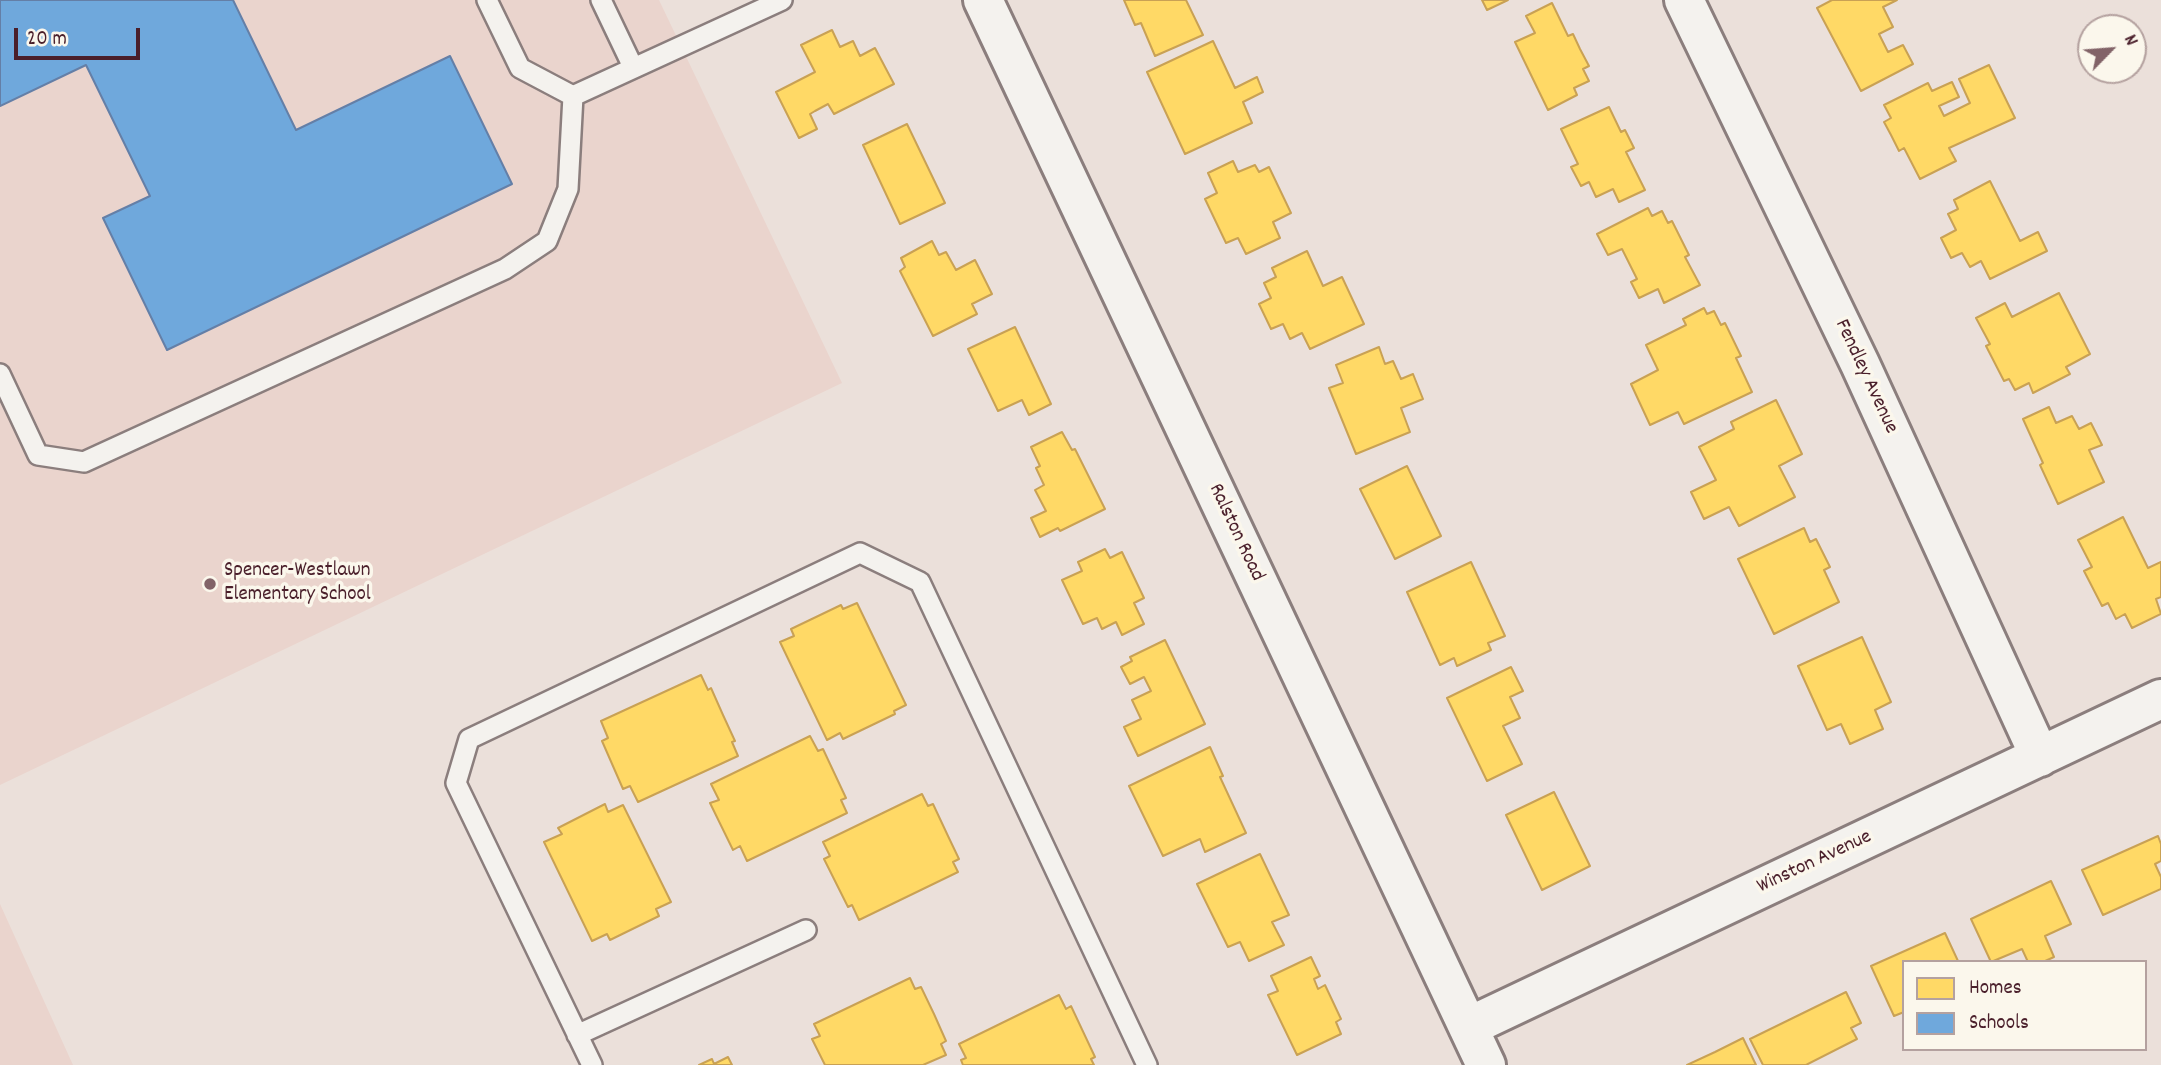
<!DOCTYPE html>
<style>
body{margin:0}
#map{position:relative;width:2161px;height:1065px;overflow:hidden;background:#ebe0da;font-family:Dekko,sans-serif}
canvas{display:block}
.legend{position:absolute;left:1902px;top:960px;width:245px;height:91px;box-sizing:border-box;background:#fbf7ec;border:2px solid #b4a19f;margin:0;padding:9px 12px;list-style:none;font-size:21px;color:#4a1f2b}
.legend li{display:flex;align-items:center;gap:14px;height:35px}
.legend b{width:35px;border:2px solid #b4a19f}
.north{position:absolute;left:2077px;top:14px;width:70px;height:70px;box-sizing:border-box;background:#fbf7ec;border:2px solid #b4a19f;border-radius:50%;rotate:65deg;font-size:19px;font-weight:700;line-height:28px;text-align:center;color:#4a1f2b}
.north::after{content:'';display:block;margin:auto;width:24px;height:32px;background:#826368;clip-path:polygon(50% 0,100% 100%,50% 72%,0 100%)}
.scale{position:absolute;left:14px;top:28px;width:126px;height:32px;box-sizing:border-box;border:4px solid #4a1f2b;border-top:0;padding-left:9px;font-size:21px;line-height:24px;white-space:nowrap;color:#4a1f2b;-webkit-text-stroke:5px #fbf7ec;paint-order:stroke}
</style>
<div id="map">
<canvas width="2161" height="1065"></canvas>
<ul class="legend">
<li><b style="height:19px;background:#ffd966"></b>Homes</li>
<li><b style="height:19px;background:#6fa8dc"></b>Schools</li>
</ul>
<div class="north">N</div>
<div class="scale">20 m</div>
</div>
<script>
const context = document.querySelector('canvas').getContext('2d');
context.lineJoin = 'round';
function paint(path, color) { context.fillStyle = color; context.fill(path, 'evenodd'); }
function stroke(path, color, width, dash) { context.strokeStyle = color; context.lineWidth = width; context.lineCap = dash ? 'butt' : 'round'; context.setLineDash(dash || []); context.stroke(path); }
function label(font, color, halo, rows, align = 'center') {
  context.font = font + ' Dekko,sans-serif'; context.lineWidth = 7; context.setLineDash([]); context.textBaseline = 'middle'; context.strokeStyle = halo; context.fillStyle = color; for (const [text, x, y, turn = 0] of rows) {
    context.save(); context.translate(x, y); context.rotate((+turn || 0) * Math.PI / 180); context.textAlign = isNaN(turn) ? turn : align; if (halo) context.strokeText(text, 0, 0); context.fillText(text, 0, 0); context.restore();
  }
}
paint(new Path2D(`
 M 0,0 L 659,0 L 842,383 L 0,785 Z
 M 0,904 L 73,1065 L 0,1065 Z`), '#ead4cd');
const homes = new Path2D(`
 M 1124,0 L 1186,0 L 1203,35 L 1155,56 L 1141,23 L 1135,25 Z
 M 1482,0 L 1508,0 L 1487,10 Z
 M 1832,0 L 1897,0 L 1883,7 L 1893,27 L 1879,34 L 1888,52 L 1903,45 L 1913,64 L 1861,91 L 1817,8 Z
 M 1552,3 L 1568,36 L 1573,34 L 1580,49 L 1589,66 L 1583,69 L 1589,81 L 1574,88 L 1577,95 L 1548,110 L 1515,42 L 1535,33 L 1526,16 Z
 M 832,30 L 840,47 L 853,41 L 860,56 L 875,48 L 894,84 L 834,114 L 828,104 L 815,111 L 810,114 L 817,129 L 799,138 L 776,92 L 815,72 L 801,45 Z
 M 1213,41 L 1235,88 L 1257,77 L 1263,92 L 1243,102 L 1252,123 L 1185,154 L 1147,72 Z
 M 1989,65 L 2015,118 L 1949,148 L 1956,161 L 1920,179 L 1904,148 L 1899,151 L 1891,135 L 1884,122 L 1891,118 L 1884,105 L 1928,83 L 1932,91 L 1952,82 L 1959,97 L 1939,106 L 1944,116 L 1970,103 L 1959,79 Z
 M 1609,107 L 1621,132 L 1625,130 L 1634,148 L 1626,152 L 1645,190 L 1619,202 L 1613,189 L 1596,197 L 1589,182 L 1581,186 L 1571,167 L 1578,164 L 1561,129 Z
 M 907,124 L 945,203 L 900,224 L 863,145 Z
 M 1233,161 L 1238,172 L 1255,165 L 1259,172 L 1269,167 L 1291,213 L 1273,222 L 1280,238 L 1246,254 L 1238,238 L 1226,243 L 1205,199 L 1217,193 L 1208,173 Z
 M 1990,181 L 2020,241 L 2038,232 L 2047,251 L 1990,279 L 1981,261 L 1970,267 L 1962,253 L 1951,258 L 1941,238 L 1956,230 L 1948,214 L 1958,209 L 1954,200 Z
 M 1648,208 L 1652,216 L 1662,211 L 1668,223 L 1672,221 L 1689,255 L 1685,257 L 1700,285 L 1664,303 L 1658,289 L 1639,298 L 1631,282 L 1637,279 L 1622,249 L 1608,255 L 1597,234 Z
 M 932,241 L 939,255 L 946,252 L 956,270 L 975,260 L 992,294 L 972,304 L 977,314 L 933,336 L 900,271 L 905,267 L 901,258 Z
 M 1307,251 L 1323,286 L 1342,277 L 1364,324 L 1310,349 L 1302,333 L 1290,339 L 1283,324 L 1271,329 L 1259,304 L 1271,298 L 1264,283 L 1276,277 L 1272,268 Z
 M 2059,293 L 2090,354 L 2066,367 L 2070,374 L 2033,393 L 2029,383 L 2015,390 L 2009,379 L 2004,381 L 1986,346 L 1990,344 L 1976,318 L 2005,303 L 2012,317 Z
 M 1704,308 L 1707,314 L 1714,311 L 1721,325 L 1725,323 L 1741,356 L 1736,358 L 1752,392 L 1684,424 L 1678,412 L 1650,425 L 1631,384 L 1658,370 L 1646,345 L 1686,325 L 1683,319 Z
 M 1015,327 L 1051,404 L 1029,415 L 1022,400 L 998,411 L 968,349 Z
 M 1379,347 L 1385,364 L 1393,361 L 1401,379 L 1413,374 L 1423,399 L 1401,408 L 1410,432 L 1356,454 L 1329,388 L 1343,383 L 1336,365 Z
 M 1776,400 L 1802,454 L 1779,466 L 1795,497 L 1739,526 L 1729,507 L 1704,519 L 1691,492 L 1716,480 L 1699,447 L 1734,429 L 1731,422 Z
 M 2049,407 L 2056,423 L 2072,416 L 2079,429 L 2091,423 L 2102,445 L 2089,450 L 2104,482 L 2058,504 L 2040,465 L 2043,463 L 2023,419 Z
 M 1062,432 L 1072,450 L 1075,449 L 1105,509 L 1060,531 L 1058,528 L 1040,537 L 1031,518 L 1046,511 L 1035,490 L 1044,485 L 1036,468 L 1040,466 L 1031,447 Z
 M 1407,466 L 1441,536 L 1395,559 L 1360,489 Z
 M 2123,517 L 2148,568 L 2161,562 L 2161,597 L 2156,599 L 2161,614 L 2132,628 L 2125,614 L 2116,619 L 2108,603 L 2102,606 L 2084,571 L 2092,567 L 2078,540 Z
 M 1804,528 L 1810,542 L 1816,539 L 1830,567 L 1824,570 L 1839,602 L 1774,634 L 1738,559 Z
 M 1105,549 L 1110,558 L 1122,552 L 1144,598 L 1134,603 L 1144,624 L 1122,635 L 1116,622 L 1102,629 L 1097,618 L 1083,624 L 1062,580 L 1082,571 L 1078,562 Z
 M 1471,562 L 1505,636 L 1488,643 L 1491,650 L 1457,666 L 1454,658 L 1440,665 L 1407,592 Z
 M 857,603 L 906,705 L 894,711 L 895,714 L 843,739 L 840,733 L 827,740 L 780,642 L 794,636 L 791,629 L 841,605 L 843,609 Z
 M 1862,637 L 1891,702 L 1875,710 L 1883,729 L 1850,744 L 1841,724 L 1827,730 L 1798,666 Z
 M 1165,640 L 1205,724 L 1138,756 L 1124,727 L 1141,719 L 1132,700 L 1151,691 L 1144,677 L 1130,684 L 1121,667 L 1132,661 L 1130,657 Z
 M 1511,667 L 1523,691 L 1510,697 L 1520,718 L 1503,726 L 1522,764 L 1487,781 L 1447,698 Z
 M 701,675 L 708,690 L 711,688 L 723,715 L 735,741 L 732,742 L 738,756 L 638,802 L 630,786 L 623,789 L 602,741 L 608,738 L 601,721 Z
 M 810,736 L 818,751 L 823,749 L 846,798 L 841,800 L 847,813 L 747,861 L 740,846 L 733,850 L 710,803 L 719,800 L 711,784 Z
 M 1210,747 L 1223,776 L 1220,777 L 1246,833 L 1205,852 L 1200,839 L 1163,856 L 1129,786 Z
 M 1554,792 L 1590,866 L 1542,890 L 1506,815 Z
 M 922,794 L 928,806 L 933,804 L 948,836 L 959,859 L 953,862 L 958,872 L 859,920 L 852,905 L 848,907 L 824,859 L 830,856 L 823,842 Z
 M 605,804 L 608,812 L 623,805 L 671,902 L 656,909 L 659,916 L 610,940 L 607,934 L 592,941 L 544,842 L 562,834 L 558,828 Z
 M 2158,836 L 2161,844 L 2161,861 L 2155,864 L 2161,877 L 2161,889 L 2103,915 L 2082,870 Z
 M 1260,854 L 1289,915 L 1272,922 L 1284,945 L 1249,961 L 1240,942 L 1228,947 L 1197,884 Z
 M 2051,881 L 2071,924 L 2045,936 L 2054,957 L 2043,962 L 2028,962 L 2022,949 L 1991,962 L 1971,919 Z
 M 1945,933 L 1958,961 L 1904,962 L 1904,1012 L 1894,1016 L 1871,966 Z
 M 1311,957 L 1320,976 L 1314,979 L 1318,989 L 1325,985 L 1341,1019 L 1336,1022 L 1341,1034 L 1297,1055 L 1268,995 L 1278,991 L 1271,976 Z
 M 910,978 L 915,989 L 921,987 L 934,1014 L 946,1041 L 941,1044 L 946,1055 L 923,1065 L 825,1065 L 812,1039 L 820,1036 L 814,1024 Z
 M 1846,992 L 1861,1023 L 1851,1028 L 1857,1039 L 1806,1065 L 1763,1065 L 1750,1039 Z
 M 1059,995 L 1066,1009 L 1071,1006 L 1095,1057 L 1091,1059 L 1094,1065 L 963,1065 L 961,1060 L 966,1058 L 959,1044 Z
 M 1743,1038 L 1756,1065 L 1687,1065 L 1715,1052 Z
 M 728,1057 L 732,1065 L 699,1065 L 712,1059 L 714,1064 Z`);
paint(homes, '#ffd966');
stroke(homes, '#c9a154', 2);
const schools = new Path2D(`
 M 0,0 L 233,0 L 296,130 L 450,56 L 512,184 L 167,350 L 103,218 L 150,196 L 86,65 L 0,106 Z`);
paint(schools, '#6fa8dc');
stroke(schools, '#647fa7', 2);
const lane = new Path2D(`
 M 601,0 L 633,67
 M 573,96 L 782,0
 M 0,374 L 38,455 L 84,462 L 505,269 L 547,241 L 568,189 L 573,96 L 520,68 L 487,0
 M 577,1035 L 806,930
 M 592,1065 L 456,783 L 469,739 L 860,553 L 920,582 L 1147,1065`);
const street = new Path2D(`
 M 983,0 L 1486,1065
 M 1684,0 L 1860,364 L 2040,757
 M 1468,1027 L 2161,699`);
stroke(lane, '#8b7e7d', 24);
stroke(street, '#8b7e7d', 44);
stroke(lane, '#f4f2ee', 19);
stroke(street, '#f4f2ee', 38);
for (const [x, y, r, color] of [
 [210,584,7,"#826368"]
]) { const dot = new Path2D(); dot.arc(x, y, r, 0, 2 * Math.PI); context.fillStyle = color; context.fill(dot); stroke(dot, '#fbf7ec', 2.5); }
label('21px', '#4a1f2b', '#fbf7ec', [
 ["Fendley Avenue",1865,377,65],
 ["Ralston Road",1235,533,65],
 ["Winston Avenue",1815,863,-25]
]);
label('21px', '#4a1f2b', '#fbf7ec', [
 ["Spencer-Westlawn",224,572],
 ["Elementary School",224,596]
], 'left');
</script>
